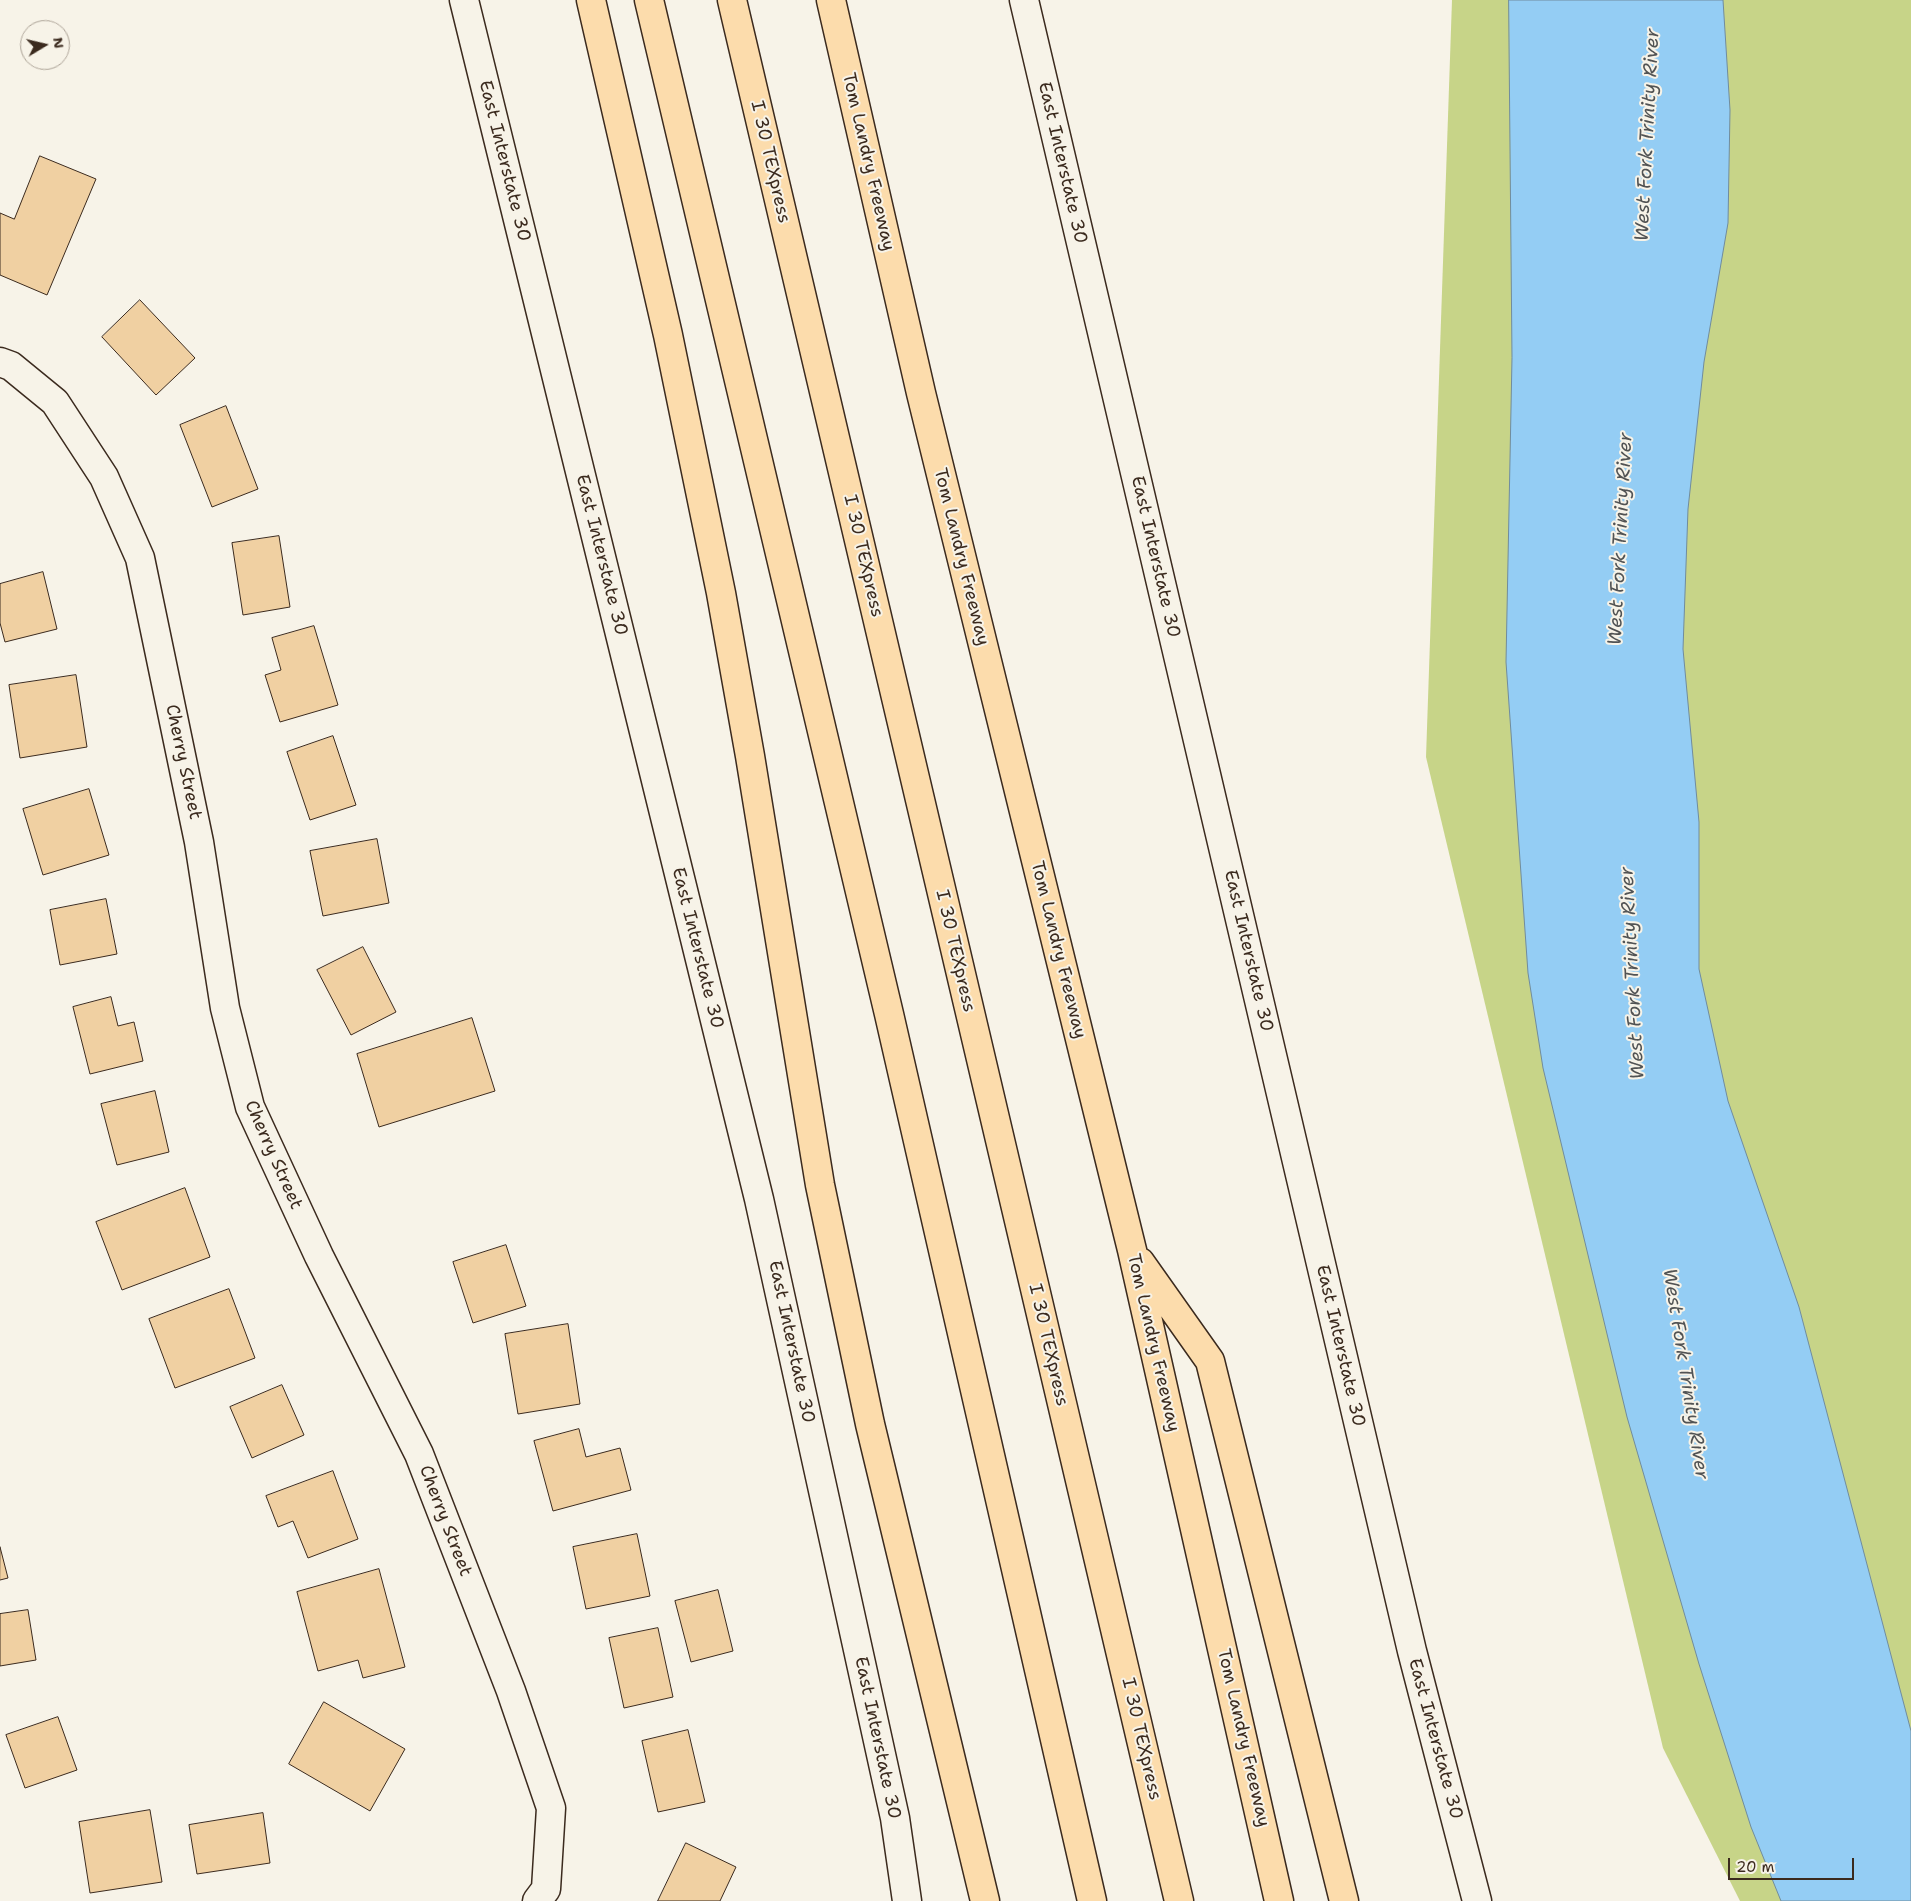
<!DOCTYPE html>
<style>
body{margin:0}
#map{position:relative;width:1911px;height:1901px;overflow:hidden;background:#f7f3e8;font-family:"Shantell Sans",sans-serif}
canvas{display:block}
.north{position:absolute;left:20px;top:20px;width:50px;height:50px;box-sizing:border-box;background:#f7f3e8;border:1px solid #aca397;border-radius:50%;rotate:81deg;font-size:14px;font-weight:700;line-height:20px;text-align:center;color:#3b2a1e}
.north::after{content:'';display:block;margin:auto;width:18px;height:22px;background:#3b2a1e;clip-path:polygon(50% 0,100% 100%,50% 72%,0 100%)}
.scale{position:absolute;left:1728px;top:1858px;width:126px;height:22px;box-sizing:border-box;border:2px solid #3b2a1e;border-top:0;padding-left:6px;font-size:15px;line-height:18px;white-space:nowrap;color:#3b2a1e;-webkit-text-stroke:4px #f7f3e8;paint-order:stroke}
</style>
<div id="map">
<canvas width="1911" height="1901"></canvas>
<div class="north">N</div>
<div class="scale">20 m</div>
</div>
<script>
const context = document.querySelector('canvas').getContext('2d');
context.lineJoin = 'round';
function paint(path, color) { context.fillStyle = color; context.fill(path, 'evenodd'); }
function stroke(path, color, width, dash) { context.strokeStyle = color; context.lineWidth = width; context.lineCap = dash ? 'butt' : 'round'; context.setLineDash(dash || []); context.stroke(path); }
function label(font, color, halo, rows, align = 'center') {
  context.font = font + ' "Shantell Sans",sans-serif'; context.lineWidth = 4; context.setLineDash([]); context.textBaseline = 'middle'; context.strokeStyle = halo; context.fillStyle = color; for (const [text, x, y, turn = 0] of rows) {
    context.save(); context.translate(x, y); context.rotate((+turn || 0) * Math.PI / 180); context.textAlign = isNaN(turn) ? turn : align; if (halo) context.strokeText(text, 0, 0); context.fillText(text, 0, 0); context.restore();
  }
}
paint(new Path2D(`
 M 1452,0 L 1911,0 L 1911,1901 L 1740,1901 L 1663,1748 L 1426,757 Z`), '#c7d488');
const water = new Path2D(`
 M 1509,0 L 1723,0 L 1730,110 L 1728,223 L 1704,362 L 1688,509 L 1683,649 L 1699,822 L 1699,969 L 1728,1101 L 1799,1307 L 1911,1731 L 1911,1901 L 1781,1901 L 1751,1827 L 1699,1664 L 1627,1417 L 1543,1068 L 1528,973 L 1506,662 L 1512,358 Z`);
paint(water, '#94cdf4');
stroke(water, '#708c9e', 1);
const building = new Path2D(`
 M 40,156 L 96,179 L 47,295 L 0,275 L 0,213 L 14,219 Z
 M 140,300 L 195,358 L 156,395 L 102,337 Z
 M 226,406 L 258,489 L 212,507 L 180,425 Z
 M 279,536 L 290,607 L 243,615 L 232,543 Z
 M 43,572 L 57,629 L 5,642 L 0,623 L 0,584 Z
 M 314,626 L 338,705 L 280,722 L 265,675 L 281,670 L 272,638 Z
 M 76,675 L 87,747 L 20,758 L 9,685 Z
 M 333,736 L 356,805 L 310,820 L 287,752 Z
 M 89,789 L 109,855 L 43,875 L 23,809 Z
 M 377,839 L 389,903 L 323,916 L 310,851 Z
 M 106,899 L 117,954 L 60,965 L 50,910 Z
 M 363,947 L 396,1012 L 351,1035 L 317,970 Z
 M 111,997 L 118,1026 L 134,1022 L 143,1061 L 90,1074 L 73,1007 Z
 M 472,1018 L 495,1091 L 379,1127 L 357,1054 Z
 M 155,1091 L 169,1152 L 117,1165 L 101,1104 Z
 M 185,1188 L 210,1257 L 122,1290 L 96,1222 Z
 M 506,1245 L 526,1306 L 473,1323 L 453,1262 Z
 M 229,1289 L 255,1358 L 175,1388 L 149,1319 Z
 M 568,1324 L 580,1404 L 518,1414 L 505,1334 Z
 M 282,1385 L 304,1435 L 252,1458 L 230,1407 Z
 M 579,1429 L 586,1457 L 620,1448 L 631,1490 L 553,1511 L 534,1441 Z
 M 333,1471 L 358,1539 L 308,1558 L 293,1521 L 278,1527 L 266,1496 Z
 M 637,1534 L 650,1596 L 586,1609 L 573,1547 Z
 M 0,1547 L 8,1578 L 0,1580 Z
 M 379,1569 L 405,1667 L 363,1678 L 358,1660 L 318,1671 L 297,1592 Z
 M 718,1590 L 733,1651 L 691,1662 L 675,1601 Z
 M 28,1610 L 36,1660 L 0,1666 L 0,1614 Z
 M 658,1628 L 673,1697 L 624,1708 L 609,1638 Z
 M 324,1702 L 405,1749 L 370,1811 L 289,1764 Z
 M 58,1717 L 77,1770 L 25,1788 L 6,1735 Z
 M 688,1730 L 705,1802 L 658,1812 L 642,1741 Z
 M 150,1810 L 162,1882 L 90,1893 L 79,1822 Z
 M 263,1813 L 270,1863 L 197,1874 L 189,1825 Z
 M 686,1843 L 736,1867 L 720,1901 L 658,1901 Z`);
paint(building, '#f0d0a2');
stroke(building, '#3b2a1e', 1);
const minor = new Path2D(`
 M 0,362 L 11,366 L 55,402 L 104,477 L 140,558 L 199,842 L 225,1008 L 250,1107 L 319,1256 L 419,1454 L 511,1691 L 551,1808 L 546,1889 L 537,1901`);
const secondary = new Path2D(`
 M 464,0 L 759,1199 L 895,1818 L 907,1901
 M 1024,0 L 1412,1651 L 1477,1901`);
const motorway = new Path2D(`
 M 591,0 L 668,335 L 721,593 L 750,756 L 820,1185 L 870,1424 L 985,1901
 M 649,0 L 889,1014 L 1092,1901
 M 732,0 L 1179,1901
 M 831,0 L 921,393 L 1132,1250 L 1279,1901
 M 1140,1262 L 1210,1361 L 1344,1901`);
stroke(minor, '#3b2a1e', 31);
stroke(secondary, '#3b2a1e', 31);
stroke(motorway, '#3b2a1e', 31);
stroke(minor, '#f7f3e8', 28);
stroke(secondary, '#f7f3e8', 28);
stroke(motorway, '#fcdcac', 28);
label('18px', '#3b2a1e', '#f7f3e8', [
 ["East Interstate 30",504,161,76],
 ["I 30 TEXpress",770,162,77],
 ["Tom Landry Freeway",868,162,77],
 ["East Interstate 30",1062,163,77],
 ["East Interstate 30",601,555,76],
 ["I 30 TEXpress",863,556,77],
 ["Tom Landry Freeway",961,557,76],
 ["East Interstate 30",1155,557,77],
 ["Cherry Street",183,762,78],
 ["East Interstate 30",697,948,76],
 ["Tom Landry Freeway",1058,950,76],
 ["I 30 TEXpress",955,951,77],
 ["East Interstate 30",1248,951,77],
 ["Cherry Street",273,1155,66],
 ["East Interstate 30",791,1342,78],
 ["Tom Landry Freeway",1153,1343,77],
 ["I 30 TEXpress",1048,1345,77],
 ["East Interstate 30",1340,1346,77],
 ["Cherry Street",445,1521,69],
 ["East Interstate 30",877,1738,78],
 ["Tom Landry Freeway",1243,1738,77],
 ["I 30 TEXpress",1141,1739,77],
 ["East Interstate 30",1435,1739,75]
]);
label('italic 19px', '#515354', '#f7f3e8', [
 ["West Fork Trinity River",1648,135,-87],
 ["West Fork Trinity River",1621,539,-87],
 ["West Fork Trinity River",1633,973,-93],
 ["West Fork Trinity River",1685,1374,81]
]);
</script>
